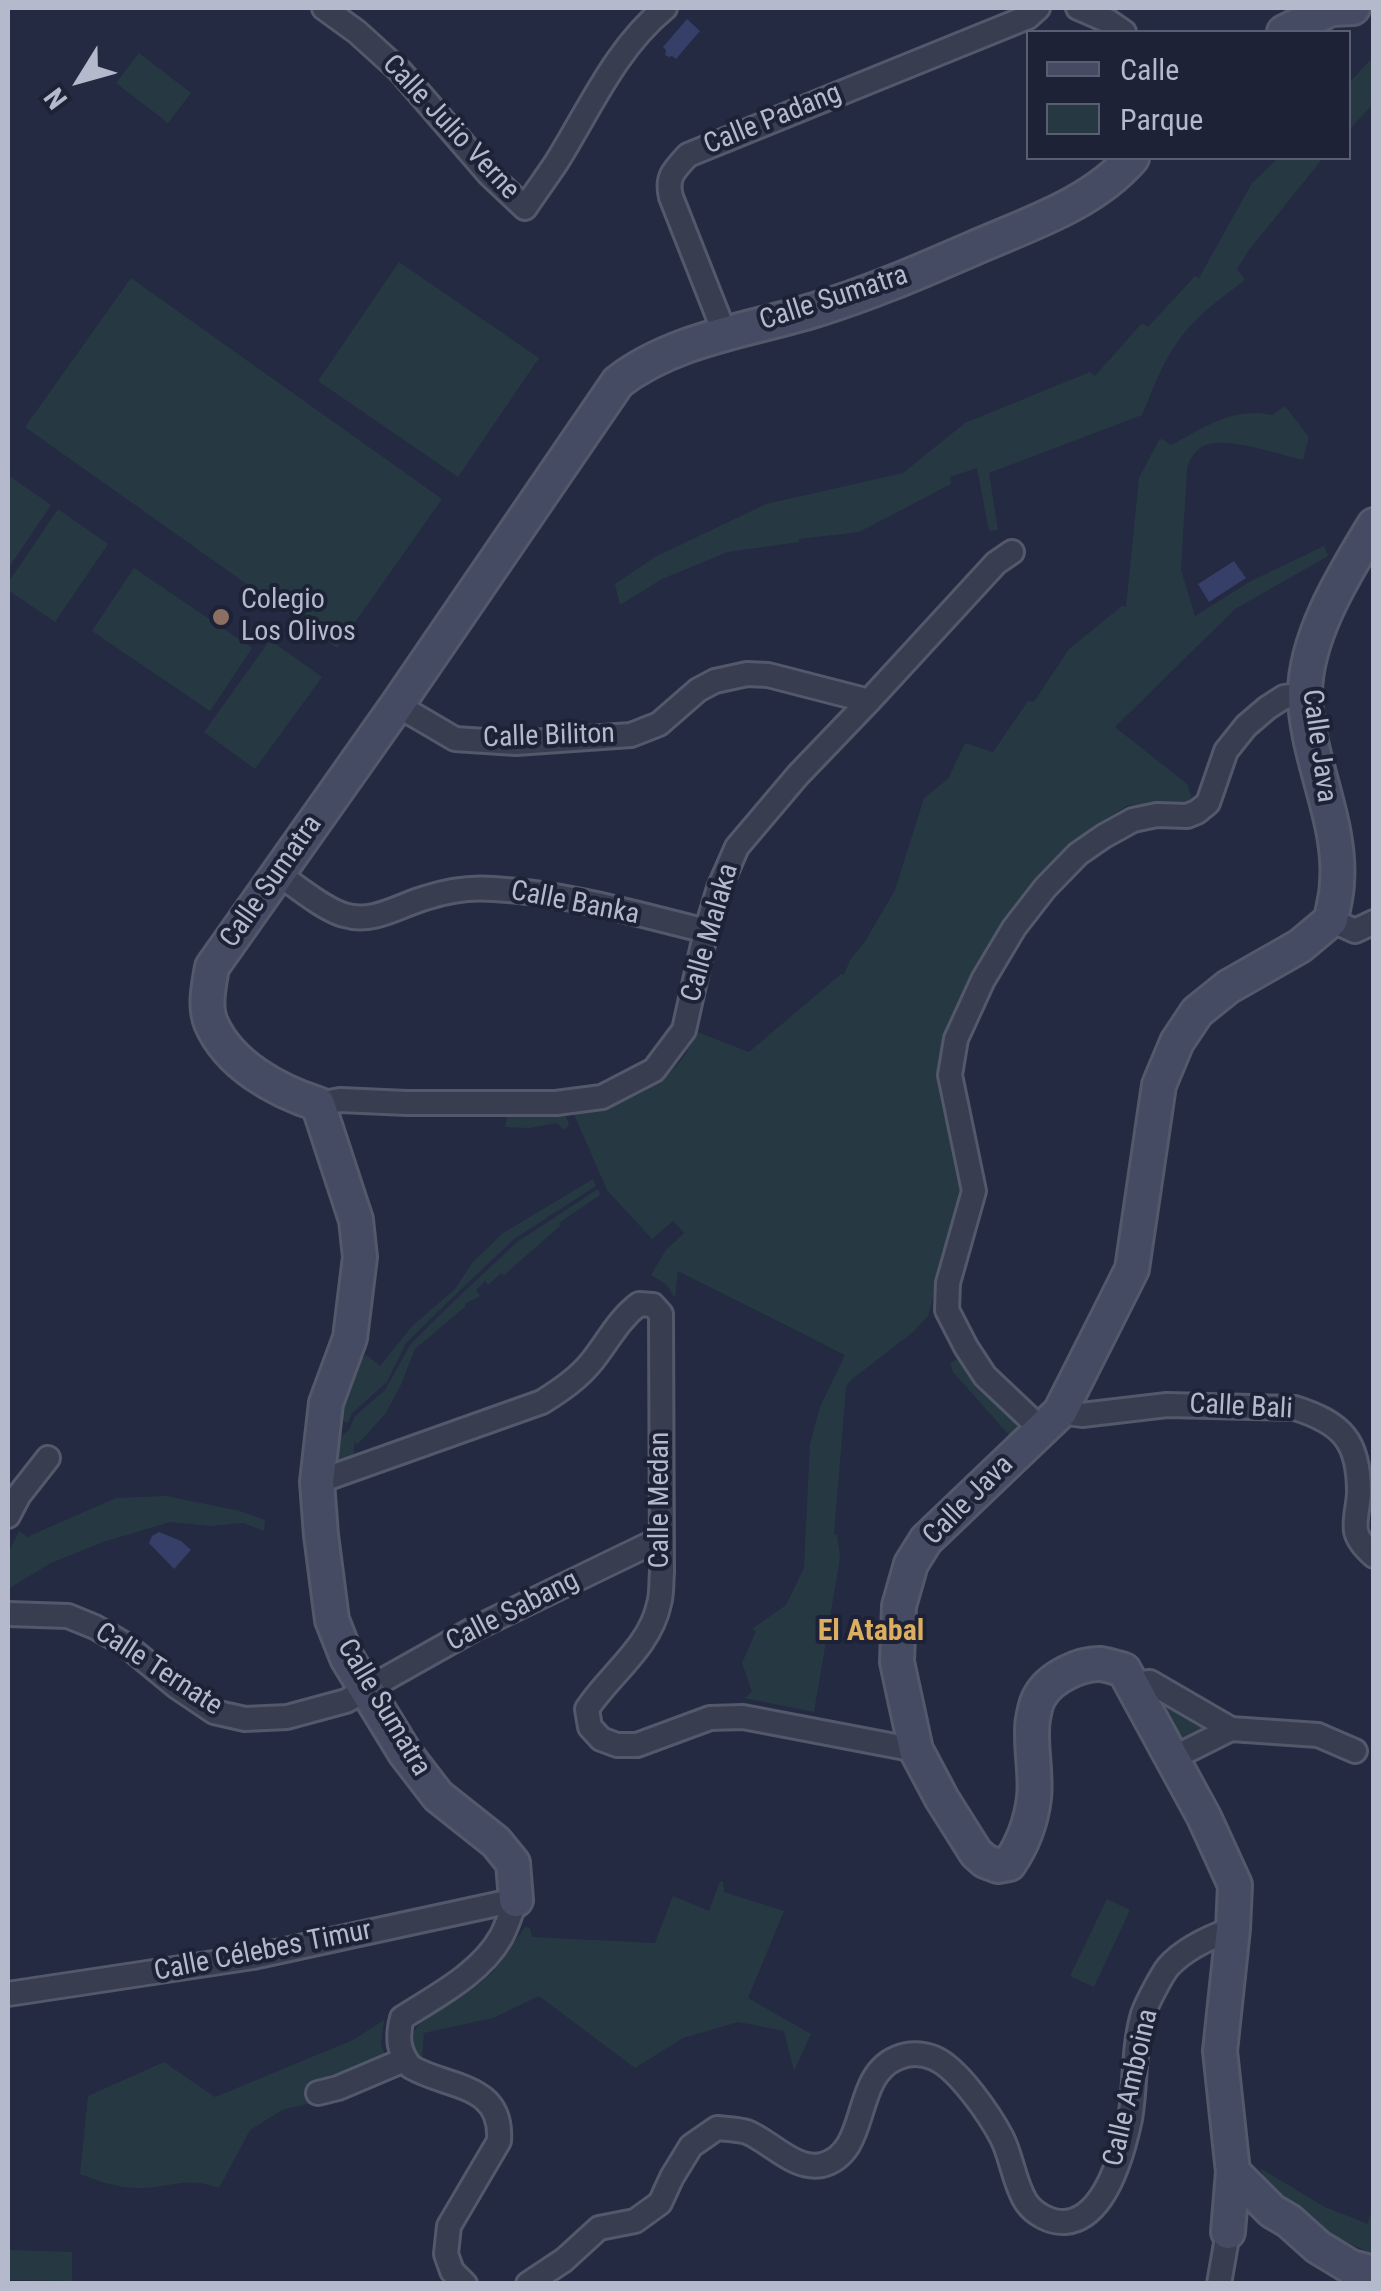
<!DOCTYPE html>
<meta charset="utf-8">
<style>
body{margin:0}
#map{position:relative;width:1381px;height:2291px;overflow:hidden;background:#242a41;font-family:"Roboto Condensed",sans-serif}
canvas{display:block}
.frame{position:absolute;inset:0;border:10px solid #b4b9cb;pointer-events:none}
.legend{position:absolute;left:1026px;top:30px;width:325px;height:130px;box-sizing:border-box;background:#1d2236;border:2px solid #595e72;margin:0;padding:12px 18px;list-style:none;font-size:30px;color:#b4b9cb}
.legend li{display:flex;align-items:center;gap:20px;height:50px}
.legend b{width:50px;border:2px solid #595e72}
.north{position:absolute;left:30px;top:30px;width:100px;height:100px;-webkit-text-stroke:8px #1d2236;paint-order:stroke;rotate:233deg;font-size:28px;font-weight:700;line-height:40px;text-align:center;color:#b4b9cb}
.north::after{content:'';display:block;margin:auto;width:35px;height:45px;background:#b4b9cb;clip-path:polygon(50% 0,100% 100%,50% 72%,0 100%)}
</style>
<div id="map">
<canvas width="1381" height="2291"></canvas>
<div class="frame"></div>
<ul class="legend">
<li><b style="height:12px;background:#464b64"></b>Calle</li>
<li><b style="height:28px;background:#263942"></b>Parque</li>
</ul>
<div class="north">N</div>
</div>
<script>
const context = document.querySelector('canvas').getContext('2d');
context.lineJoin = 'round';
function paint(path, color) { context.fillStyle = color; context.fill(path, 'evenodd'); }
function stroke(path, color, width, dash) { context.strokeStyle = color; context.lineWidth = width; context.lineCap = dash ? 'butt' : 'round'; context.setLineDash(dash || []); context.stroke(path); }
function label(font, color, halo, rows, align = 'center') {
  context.font = font + ' "Roboto Condensed",sans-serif'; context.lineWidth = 8; context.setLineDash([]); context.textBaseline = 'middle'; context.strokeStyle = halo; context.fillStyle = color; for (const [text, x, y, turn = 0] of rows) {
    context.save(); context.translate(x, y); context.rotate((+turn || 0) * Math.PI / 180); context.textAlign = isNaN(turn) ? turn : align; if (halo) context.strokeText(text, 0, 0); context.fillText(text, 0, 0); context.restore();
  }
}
paint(new Path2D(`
 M 139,53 L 191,93 L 168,123 L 116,83 Z
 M 1373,57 L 1373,104 L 1349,130 L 1349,83 Z
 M 1278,158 L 1323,158 L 1249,250 L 1237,269 L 1245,280 C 1220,299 1194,317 1176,344 C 1161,365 1152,392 1142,415 L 989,473 L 998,530 L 989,531 L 977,468 L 950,477 L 951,484 L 859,532 L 799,539 L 799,542 L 728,552 L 662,579 L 620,605 L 615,584 L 655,557 L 766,504 L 903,473 L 965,423 L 1090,372 L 1095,376 L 1142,323 L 1148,327 L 1195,276 L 1199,278 L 1252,183 Z
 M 399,262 L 539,358 L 458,477 L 318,381 Z
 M 131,278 L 442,499 L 337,648 L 25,427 Z
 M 1285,406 L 1309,437 L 1303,460 C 1279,455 1220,433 1200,448 C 1193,453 1190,460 1187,468 L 1181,570 L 1195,616 L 1251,581 L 1324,546 L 1328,556 L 1235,609 L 1115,727 L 1187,784 L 1194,804 L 1128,805 L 1093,827 L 1060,860 L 974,973 L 946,1032 L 941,1077 L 964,1186 L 928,1316 L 913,1332 L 851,1380 L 846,1387 L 834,1534 L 837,1535 L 840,1558 L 814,1712 L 744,1698 L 752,1692 L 742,1663 L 756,1631 L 752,1629 L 786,1605 L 804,1568 L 810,1444 L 820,1407 L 845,1355 L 678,1271 L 675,1298 L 666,1284 L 651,1275 L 666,1250 L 684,1233 L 673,1221 L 652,1239 L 607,1190 L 573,1112 C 626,1105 676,1085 697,1032 L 749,1052 L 841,974 L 844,975 L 850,960 L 866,940 L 895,890 L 924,798 L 948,779 L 965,743 L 993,752 L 1028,701 L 1034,702 L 1069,649 L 1122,606 L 1126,607 L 1139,478 L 1159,440 L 1162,439 L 1171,445 C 1204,428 1233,406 1272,415 Z
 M 8,475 L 51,505 L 8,569 Z
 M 58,509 L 108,544 L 55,622 L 8,590 L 8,583 Z
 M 134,568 L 252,648 L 210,711 L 92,631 Z
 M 270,640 L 322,677 L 255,769 L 204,732 Z
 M 565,1113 L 569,1125 L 564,1130 L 557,1123 L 529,1128 L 505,1127 L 507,1117 Z
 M 593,1179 L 596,1186 L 514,1239 L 451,1299 L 406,1343 L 387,1382 L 352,1413 L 348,1423 L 339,1419 L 359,1360 L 367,1355 L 380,1366 L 412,1326 L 455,1289 L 472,1263 L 503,1233 Z
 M 598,1189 L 600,1195 L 559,1223 L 560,1226 L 504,1275 L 501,1273 L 488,1285 L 485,1281 L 476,1290 L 480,1296 L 465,1304 L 466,1306 L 415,1349 L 400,1387 L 385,1414 L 358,1444 L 354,1442 L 354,1458 L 339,1464 L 334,1461 L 336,1441 L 349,1430 L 355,1416 L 385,1390 L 410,1345 L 453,1302 L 517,1242 Z
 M 960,1358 L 985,1392 L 1025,1428 L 1015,1437 L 1009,1435 L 953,1372 L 950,1363 Z
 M 166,1496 L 240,1511 L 265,1520 L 264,1531 L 243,1523 L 211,1526 L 170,1522 L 103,1542 L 51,1563 L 8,1589 L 8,1554 L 19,1531 L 27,1537 L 116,1498 Z
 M 1164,1697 L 1207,1726 L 1206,1729 L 1189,1738 L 1179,1740 L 1159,1702 Z
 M 720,1881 L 723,1882 L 724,1892 L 784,1911 L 748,1998 L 811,2034 L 794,2071 L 784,2031 L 738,2022 L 683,2038 L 635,2068 L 539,1996 L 493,2018 L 424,2033 L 422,2060 L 412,2047 L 414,2031 L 421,2022 L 472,1990 L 493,1972 L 525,1927 L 530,1928 L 532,1937 L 655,1943 L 673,1896 L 709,1911 Z
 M 1107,1899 L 1130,1910 L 1094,1987 L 1070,1976 Z
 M 384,2020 L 381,2044 L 386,2058 L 310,2093 L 311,2103 L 282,2110 L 250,2130 L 219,2188 C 189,2176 172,2187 142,2188 C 120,2189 101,2182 80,2174 L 88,2096 L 164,2062 L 215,2097 L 353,2040 Z
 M 1260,2168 L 1325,2207 L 1368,2224 L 1373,2204 L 1373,2254 C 1339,2239 1270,2206 1260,2168 Z
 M 10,2250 L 72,2252 L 72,2281 L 10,2280 Z`), '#263942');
paint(new Path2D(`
 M 687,19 L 700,31 L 676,59 L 672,56 L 669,57 L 665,55 L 666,50 L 663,47 Z
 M 1234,561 L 1246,578 L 1209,602 L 1198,584 Z
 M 159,1532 L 181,1541 L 191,1550 L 174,1569 L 149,1543 L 152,1536 Z`), '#353f67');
const street = new Path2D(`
 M 324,8 L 357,32 L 400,71 L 489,174 L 525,208 C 535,193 546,178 556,163 C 590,109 615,49 665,8
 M 1078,8 L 1108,21 L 1124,32
 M 725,334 L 671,197 C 666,177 674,170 688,155 L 1028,17 L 1038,8
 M 397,705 L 455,739 L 516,743 L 631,735 L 659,724 L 698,690 L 715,681 L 747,674 L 768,675 L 869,701
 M 278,874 C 297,886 323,909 344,915 C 373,924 398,906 425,898 C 446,891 472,887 494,889 C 566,893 637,914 706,931
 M 1331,920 L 1355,931 L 1374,922
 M 318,1104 L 340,1100 L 407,1103 L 556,1103 L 602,1097 L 654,1070 L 684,1030 L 706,931 L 719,888 L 737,847 L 798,775 L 869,701 L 996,563 L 1012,552
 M 1060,1412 L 1082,1415 L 1167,1405 L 1295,1408 C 1342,1423 1359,1441 1359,1492 C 1359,1504 1354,1519 1356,1531 C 1358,1541 1366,1549 1374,1556
 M 1042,1430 L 985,1376 L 966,1347 L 947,1310 L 948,1283 L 974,1191 L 950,1075 L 956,1039 L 983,980 L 1014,928 L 1045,888 L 1078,854 L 1104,836 L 1133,820 L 1157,815 L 1187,816 L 1197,812 L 1208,803 L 1226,751 L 1246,726 L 1267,708 L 1284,697 L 1305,694
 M 317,1482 L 542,1402 C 561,1390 579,1378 593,1360 C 608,1341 619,1319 639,1304 L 653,1305 L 661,1314 L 662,1572 C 661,1583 662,1594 659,1604 C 650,1647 610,1674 587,1709 L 590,1727 L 601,1739 L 617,1745 L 637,1745 L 710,1718 L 743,1717 L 916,1750
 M 8,1516 L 19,1495 L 48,1458
 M 8,1614 L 68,1616 L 95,1627 L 126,1645 L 177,1687 L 214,1712 L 245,1719 L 287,1717 L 346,1701 L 474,1629 L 662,1538
 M 1132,1684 L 1150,1682 L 1231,1729 L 1318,1735 L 1355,1751
 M 1171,1759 L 1231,1729
 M 8,1994 L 253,1957 L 516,1900
 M 318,2093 L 338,2088 L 404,2060
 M 465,2284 L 452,2271 L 446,2254 L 449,2226 L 499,2141 C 503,2083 449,2089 411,2067 C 398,2052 397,2037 402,2018 C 436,1996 480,1974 501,1937 C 507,1926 511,1912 516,1900
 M 528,2284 L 564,2260 L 599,2228 L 635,2221 L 660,2203 L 672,2177 L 691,2146 L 717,2128 C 726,2129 738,2129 747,2132 C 770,2141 795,2171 822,2165 C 871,2152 851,2077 897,2058 C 908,2053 922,2053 934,2058 C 958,2068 990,2115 1002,2138 C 1012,2158 1014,2183 1026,2202 C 1034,2214 1051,2223 1065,2222 C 1105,2219 1123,2152 1130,2119 C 1136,2085 1133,2048 1143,2014 C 1147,2003 1161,1976 1168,1967 C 1185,1948 1210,1937 1233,1929
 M 1219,2284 L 1228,2232`);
const secondary = new Path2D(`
 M 1284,32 L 1331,9 L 1353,8
 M 516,1900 L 513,1863 L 496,1842 L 438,1796 L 405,1753 L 347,1658 L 332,1620 L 321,1535 L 317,1482 L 326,1403 L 350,1338 L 360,1257 L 356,1220 L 318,1104 C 277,1091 229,1065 211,1023 C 204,1006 209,985 212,967 L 397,705 L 618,382 C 675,338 751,330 818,309 C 871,293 923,270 974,248 C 1029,224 1092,204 1132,158
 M 1233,2172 L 1272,2211 L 1289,2221 L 1318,2247 L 1351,2267 L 1374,2273
 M 1228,2232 L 1233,2172 L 1220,2051 L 1233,1929 L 1235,1885 L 1204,1817 L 1124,1670 C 1117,1668 1108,1665 1101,1664 C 1080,1663 1050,1678 1040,1696 C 1036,1702 1034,1713 1033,1719 C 1029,1742 1037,1773 1034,1798 C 1031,1822 1023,1844 1009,1864 L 998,1866 L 985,1861 L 976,1853 L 942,1799 L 916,1750 L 897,1662 L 899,1606 L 911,1564 L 926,1540 L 1060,1412 L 1109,1315 L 1132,1269 L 1159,1085 L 1177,1042 L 1197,1012 L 1228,987 L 1300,946 L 1331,920 C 1333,907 1337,895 1337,882 C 1342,821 1305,755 1305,694 C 1305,636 1345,573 1374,525`);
stroke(street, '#53586b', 28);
stroke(secondary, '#53586b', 38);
stroke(street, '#383d50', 22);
stroke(secondary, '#464b64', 32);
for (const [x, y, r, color] of [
 [221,617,10,"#8d6e63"]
]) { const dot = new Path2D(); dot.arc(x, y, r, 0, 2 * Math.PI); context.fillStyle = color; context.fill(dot); stroke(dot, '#1d2236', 4); }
label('28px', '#b4b9cb', '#1d2236', [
 ["Calle Padang",773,120,-22],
 ["Calle Julio Verne",450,128,47],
 ["Calle Sumatra",834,299,-18],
 ["Calle Biliton",549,737,-2],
 ["Calle Java",1318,746,82],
 ["Calle Sumatra",272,882,-55],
 ["Calle Banka",575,904,11],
 ["Calle Malaka",711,933,-74],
 ["Calle Bali",1241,1408,3],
 ["Calle Medan",661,1500,-90],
 ["Calle Java",969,1501,-45],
 ["Calle Sabang",513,1612,-27],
 ["Calle Ternate",158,1670,33],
 ["Calle Sumatra",383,1708,59],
 ["Calle Célebes Timur",263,1952,-11],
 ["Calle Amboina",1132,2088,-77]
]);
label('28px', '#b4b9cb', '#1d2236', [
 ["Colegio",241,601],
 ["Los Olivos",241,633]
], 'left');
label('bold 30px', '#dbae60', '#1d2236', [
 ["El Atabal",871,1632]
]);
</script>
